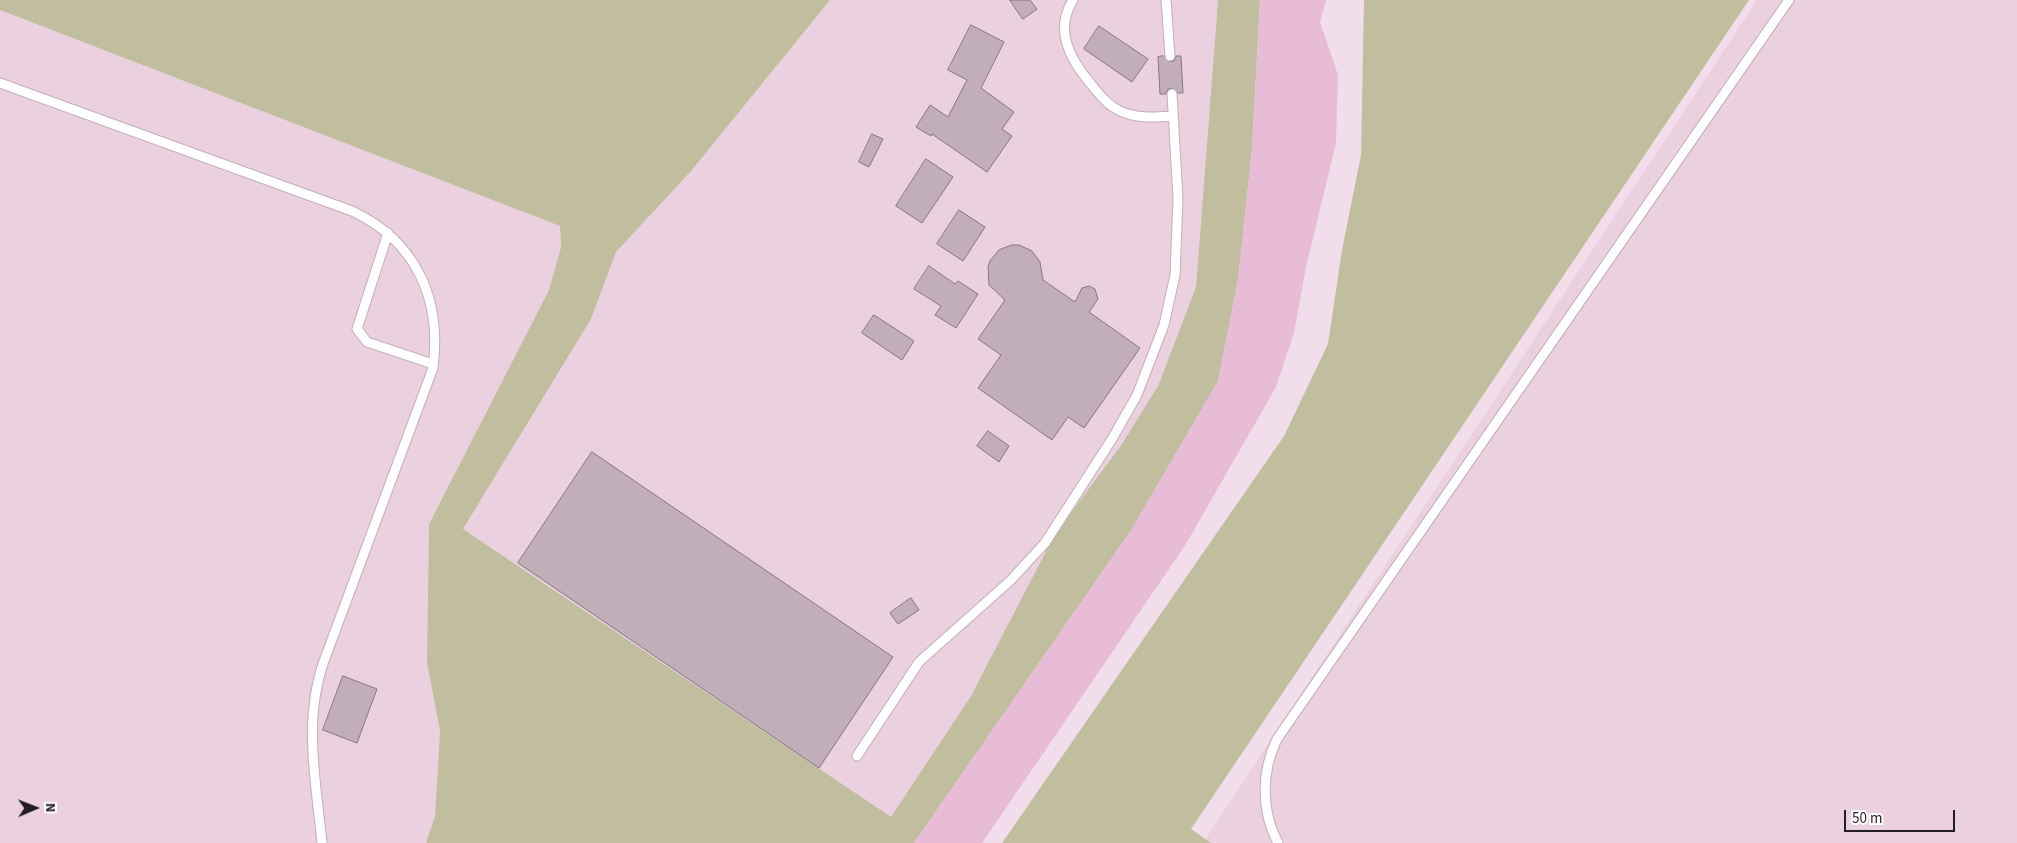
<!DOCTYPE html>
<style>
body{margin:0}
#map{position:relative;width:2017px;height:843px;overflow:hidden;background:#f2deea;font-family:"Source Sans 3",sans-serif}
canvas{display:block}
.north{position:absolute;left:10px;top:783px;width:50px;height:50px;-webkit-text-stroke:4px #fff;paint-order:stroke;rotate:89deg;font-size:14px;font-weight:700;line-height:20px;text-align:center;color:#231c20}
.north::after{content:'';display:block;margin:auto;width:18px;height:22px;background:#231c20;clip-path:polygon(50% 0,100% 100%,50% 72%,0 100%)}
.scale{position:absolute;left:1844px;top:810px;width:111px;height:22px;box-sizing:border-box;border:2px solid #231c20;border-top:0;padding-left:6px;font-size:15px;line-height:18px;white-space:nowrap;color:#231c20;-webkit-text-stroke:4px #fff;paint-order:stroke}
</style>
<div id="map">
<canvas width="2017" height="843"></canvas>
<div class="north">N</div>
<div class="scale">50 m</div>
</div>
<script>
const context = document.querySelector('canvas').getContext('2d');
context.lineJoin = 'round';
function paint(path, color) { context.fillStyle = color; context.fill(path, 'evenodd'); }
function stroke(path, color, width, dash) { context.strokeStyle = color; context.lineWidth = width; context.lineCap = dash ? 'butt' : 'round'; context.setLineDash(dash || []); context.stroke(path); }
paint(new Path2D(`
 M 830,0 L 1218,0 L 1196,287 L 1158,386 L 971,696 L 891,818 L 463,529 L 591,319 L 616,252 L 692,170 Z
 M 1757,0 L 2017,0 L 2017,843 L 1203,843 Z
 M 0,10 L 560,226 L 561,247 L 549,290 L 429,524 L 427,663 L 440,731 L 435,816 L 426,843 L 0,843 Z`), '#ebd0e0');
paint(new Path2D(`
 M 0,0 L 830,0 L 692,170 L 616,252 L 591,319 L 463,529 L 891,817 L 971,696 L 1055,534 L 1120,447 L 1158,386 L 1196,287 L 1218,0 L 1260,0 L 1252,150 L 1238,280 L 1218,381 L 1132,529 L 914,843 L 426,843 L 435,816 L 440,731 L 427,663 L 429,524 L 549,290 L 561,247 L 560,226 L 0,10 Z
 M 1364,0 L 1749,0 L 1191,829 L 1211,843 L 1002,843 L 1284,436 L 1328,344 L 1342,250 L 1361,155 Z`), '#c0be9f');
paint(new Path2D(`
 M 1260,0 L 1326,0 L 1320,22 L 1338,75 L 1336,143 L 1306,267 L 1294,333 L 1276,387 L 1186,544 L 982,843 L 914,843 L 1132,529 L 1218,381 L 1238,280 L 1252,150 Z`), '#e8bbd7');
const building = new Path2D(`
 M 1010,0 L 1030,0 L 1037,9 L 1023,19 Z
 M 971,25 L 1004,42 L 981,88 L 1014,112 L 1002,129 L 1012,136 L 987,172 L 932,134 L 931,136 L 916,127 L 930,105 L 948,117 L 967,80 L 948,70 Z
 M 1099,26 L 1148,59 L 1132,82 L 1084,49 Z
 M 1164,56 L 1170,62 L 1174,61 L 1176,56 L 1181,56 L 1183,93 L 1178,93 L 1172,88 L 1168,89 L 1166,94 L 1160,94 L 1158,57 Z
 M 872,134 L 883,139 L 869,167 L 859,162 Z
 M 926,159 L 953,177 L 922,223 L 896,206 Z
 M 959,210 L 985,227 L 963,261 L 937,244 Z
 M 1012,245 L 1019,245 L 1032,251 L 1040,262 L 1043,280 L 1075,302 L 1082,288 L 1089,286 L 1095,289 L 1098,299 L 1089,312 L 1140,348 L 1084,428 L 1068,417 L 1052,440 L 978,388 L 1001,355 L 978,339 L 1005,300 L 989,285 L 988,267 L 990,261 L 999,250 Z
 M 929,266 L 955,284 L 958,281 L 978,294 L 956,328 L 935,315 L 941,306 L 914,289 Z
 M 874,315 L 914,341 L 902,360 L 862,333 Z
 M 988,431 L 1009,446 L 999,462 L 977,446 Z
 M 592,452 L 893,657 L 819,768 L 518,563 Z
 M 911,598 L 919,610 L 898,624 L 890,613 Z
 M 343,676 L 377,689 L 357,743 L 323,730 Z`);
paint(building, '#c1aeb9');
stroke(building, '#887681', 1);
const lane = new Path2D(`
 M 1073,0 C 1054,30 1070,59 1090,83 C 1099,94 1107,105 1120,111 C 1137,119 1156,117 1173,116
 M 1166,0 L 1170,56
 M 0,83 L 352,211 C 416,241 442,299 433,368 L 324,661 C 303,720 316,782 322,843
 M 388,233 L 357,329 L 367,342 L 433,364
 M 857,756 L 919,662 L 1011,580 L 1045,543 L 1112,439 L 1137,395 L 1164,325 L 1175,275 L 1178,199 L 1172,94
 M 1278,843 C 1261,811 1261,772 1277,739 L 1789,0`);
stroke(lane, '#c2afba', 11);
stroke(lane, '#fff', 9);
</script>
